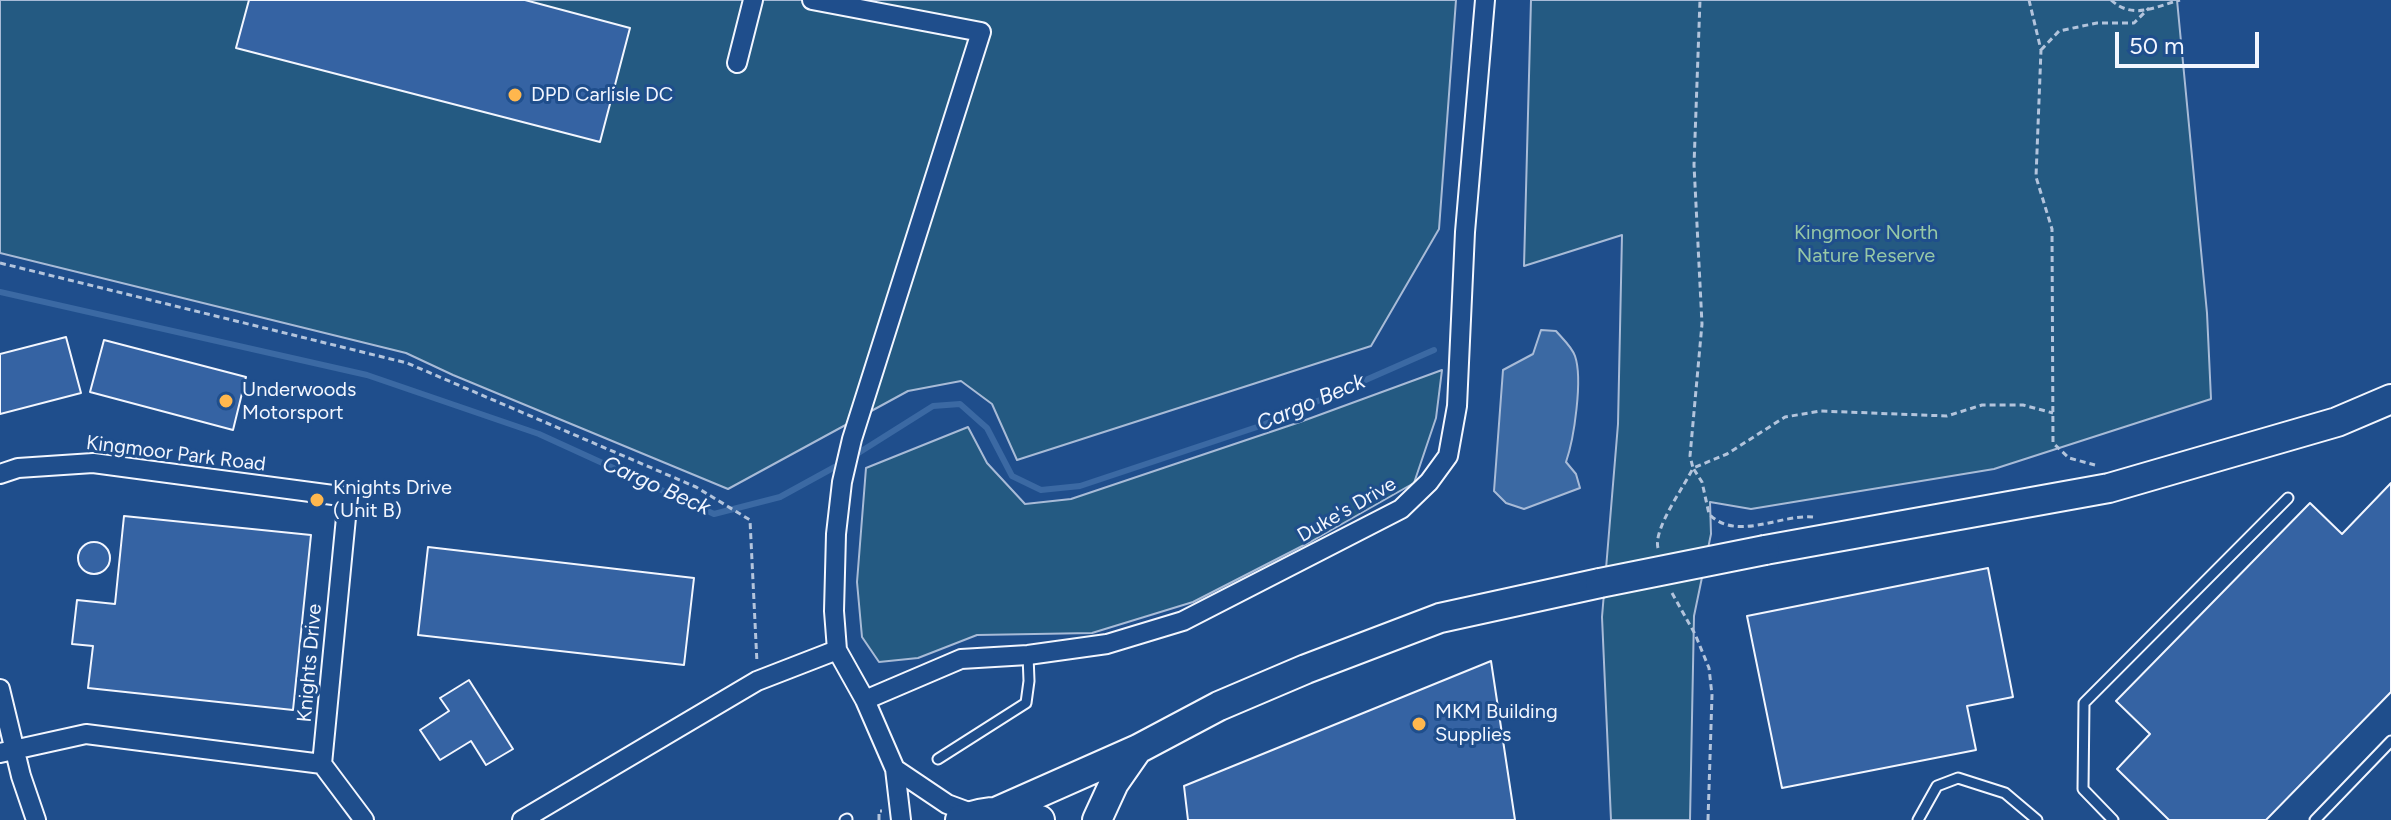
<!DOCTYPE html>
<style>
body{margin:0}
#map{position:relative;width:2391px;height:820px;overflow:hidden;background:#1f4e8c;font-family:Figtree,sans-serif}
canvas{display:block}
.scale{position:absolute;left:2115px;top:32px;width:144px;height:36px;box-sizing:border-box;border:4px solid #f2f6ff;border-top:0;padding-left:10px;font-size:24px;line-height:28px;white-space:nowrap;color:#f2f6ff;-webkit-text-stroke:6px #1f4e8c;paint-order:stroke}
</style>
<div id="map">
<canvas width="2391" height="820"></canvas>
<div class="scale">50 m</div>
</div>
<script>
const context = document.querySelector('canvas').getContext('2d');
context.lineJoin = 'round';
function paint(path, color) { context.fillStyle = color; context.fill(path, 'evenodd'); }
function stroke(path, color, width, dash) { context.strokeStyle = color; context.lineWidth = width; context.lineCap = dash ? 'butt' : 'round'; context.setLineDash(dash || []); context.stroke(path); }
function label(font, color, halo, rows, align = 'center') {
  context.font = font + ' Figtree,sans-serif'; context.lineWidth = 6; context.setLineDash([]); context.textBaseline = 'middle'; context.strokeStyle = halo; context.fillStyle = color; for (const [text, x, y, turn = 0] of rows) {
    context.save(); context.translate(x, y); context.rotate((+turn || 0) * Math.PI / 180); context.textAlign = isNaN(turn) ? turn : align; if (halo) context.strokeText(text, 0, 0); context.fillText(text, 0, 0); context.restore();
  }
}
const green = new Path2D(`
 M 0,0 L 1456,0 L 1439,229 L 1371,346 L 1017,460 L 992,404 L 961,381 L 908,391 L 728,489 L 453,375 L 406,353 L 0,253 Z
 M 1531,0 L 2177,0 L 2207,313 L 2211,399 L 1994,469 L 1751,509 L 1710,502 L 1711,534 L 1694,616 L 1690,820 L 1611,820 L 1602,617 L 1618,424 L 1622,235 L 1524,266 Z
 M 1442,370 L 1436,418 L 1414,483 L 1312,541 L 1193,602 L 1092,633 L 977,635 L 918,658 L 879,662 L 862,637 L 857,582 L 866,468 L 968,427 L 987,463 L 1025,504 L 1071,499 L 1300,422 Z`);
paint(green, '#245a82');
stroke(green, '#a8bbd7', 2);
const water = new Path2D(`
 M 1541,330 L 1556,331 C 1562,338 1572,347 1575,356 C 1583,379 1574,439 1566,462 L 1576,474 L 1580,488 L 1524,509 L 1506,503 L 1494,491 L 1503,370 L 1533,354 Z`);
paint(water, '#3b69a3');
stroke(water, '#a8bbd7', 2);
stroke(new Path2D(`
 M 0,292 L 367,375 L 539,434 L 714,514 L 780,497 L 842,463
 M 852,457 L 933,406 L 960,404 L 987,428 L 1012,476 L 1041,490 L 1080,486 L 1263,425 L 1434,350`), '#3b69a3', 6);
const building = new Path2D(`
 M 249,0 L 525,0 L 630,28 L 600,142 L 236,48 Z
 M 66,337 L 81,393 L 0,414 L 0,354 Z
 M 104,340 L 246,377 L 233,430 L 90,392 Z
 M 2391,483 L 2391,692 L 2266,820 L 2169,820 L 2117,769 L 2150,734 L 2116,701 L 2310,503 L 2342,534 Z
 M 124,516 L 311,535 L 293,710 L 88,688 L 93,646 L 72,644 L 77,600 L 115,604 Z
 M78 558a16 16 0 1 1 32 0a16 16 0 1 1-32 0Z
 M 428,547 L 694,578 L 684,665 L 418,635 Z
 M 1988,568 L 2013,697 L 1967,706 L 1976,750 L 1782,788 L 1747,616 Z
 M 1491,661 L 1515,820 L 1188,820 L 1184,786 Z
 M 469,680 L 513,749 L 486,765 L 471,741 L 440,760 L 420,730 L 449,711 L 440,698 Z`);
paint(building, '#3563a3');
stroke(building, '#f2f6ff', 2);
const service = new Path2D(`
 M 938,759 L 1026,703 L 1029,681 L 1028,655
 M 845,820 L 847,819
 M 1918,820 L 1937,786 L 1958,778 L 2005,793 L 2037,820
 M 2113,820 L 2083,789 L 2084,703 L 2288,498
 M 2315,820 L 2391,741`);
const minor = new Path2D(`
 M 812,0 L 981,32 L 852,439 L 842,482 L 836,534 L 834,611 L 837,650 L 865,700 L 895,769 L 901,820
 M 737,63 L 753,0
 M 0,474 L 18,468 L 93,463 L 348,497 L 322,764 L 364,820
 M 0,689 L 21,776 L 36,820
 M 865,700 L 961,659 L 1028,655 L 1107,644 L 1183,621 L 1401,509 L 1429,482 L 1448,456 L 1457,406 L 1465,232 L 1485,0
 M 0,753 L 86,734 L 322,764
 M 895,769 L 947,804 L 974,814
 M 522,820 L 757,681 L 837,650`);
const trunk = new Path2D(`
 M 1765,550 L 2109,488 L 2337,422 L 2391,399
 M 998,811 L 1138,749 L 1219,706 L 1306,669 L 1440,618 L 1600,583
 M 960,820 C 987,809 1013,809 1040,820
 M 1097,820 L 1114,783 L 1137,750`);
stroke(service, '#f2f6ff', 13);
stroke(minor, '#f2f6ff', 22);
stroke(trunk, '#f2f6ff', 32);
stroke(new Path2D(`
 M 2029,0 L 2041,50 L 2036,177 L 2052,229 L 2053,443 L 2069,458 L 2095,465
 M 2111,0 C 2133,20 2154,7 2180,0
 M 2041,50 L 2059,31 L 2097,23 L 2134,23 L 2149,8
 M 0,263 L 407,363 L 696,487 L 750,520 L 757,663
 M 1813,517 C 1780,514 1736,542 1709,514 L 1702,482 L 1693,468 L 1727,454 L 1785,417 L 1821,411 L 1947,416 L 1982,405 L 2023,405 L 2053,413
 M 1658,548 C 1653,529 1684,487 1693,468 L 1690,456 L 1702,324 L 1694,165 L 1700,0
 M 1672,593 L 1695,634 L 1709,668 L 1712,695 L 1708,820
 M 879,820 L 879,811 L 882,811`), '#b3c4dc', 3, [6, 4]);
stroke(service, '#1f4e8c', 9);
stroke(minor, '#1f4e8c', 18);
stroke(trunk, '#1f4e8c', 28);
const trunkBridge = new Path2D(`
 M 1600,583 L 1765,550`);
stroke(trunkBridge, '#f2f6ff', 32, []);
stroke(trunkBridge, '#1f4e8c', 28);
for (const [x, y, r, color] of [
 [515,95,8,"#ffb74d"],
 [226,401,8,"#ffb74d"],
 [317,500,8,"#ffb74d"],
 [1419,724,8,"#ffb74d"]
]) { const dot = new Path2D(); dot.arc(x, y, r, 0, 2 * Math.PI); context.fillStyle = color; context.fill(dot); stroke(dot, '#1f4e8c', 3); }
label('20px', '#f2f6ff', '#1f4e8c', [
 ["DPD Carlisle DC",531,95],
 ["Underwoods",242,390],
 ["Motorsport",242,413],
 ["Knights Drive",333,488],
 ["(Unit B)",333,511],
 ["MKM Building",1435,712],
 ["Supplies",1435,735]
], 'left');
label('20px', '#97c8a6', '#1f4e8c', [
 ["Kingmoor North",1866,233],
 ["Nature Reserve",1866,256]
]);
label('20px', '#f2f6ff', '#1f4e8c', [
 ["Kingmoor Park Road",176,454,7],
 ["Duke's Drive",1347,510,-30],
 ["Knights Drive",310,663,-85]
]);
label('italic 22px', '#f2f6ff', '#1f4e8c', [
 ["Cargo Beck",1311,403,-23],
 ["Cargo Beck",656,486,24]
]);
</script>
